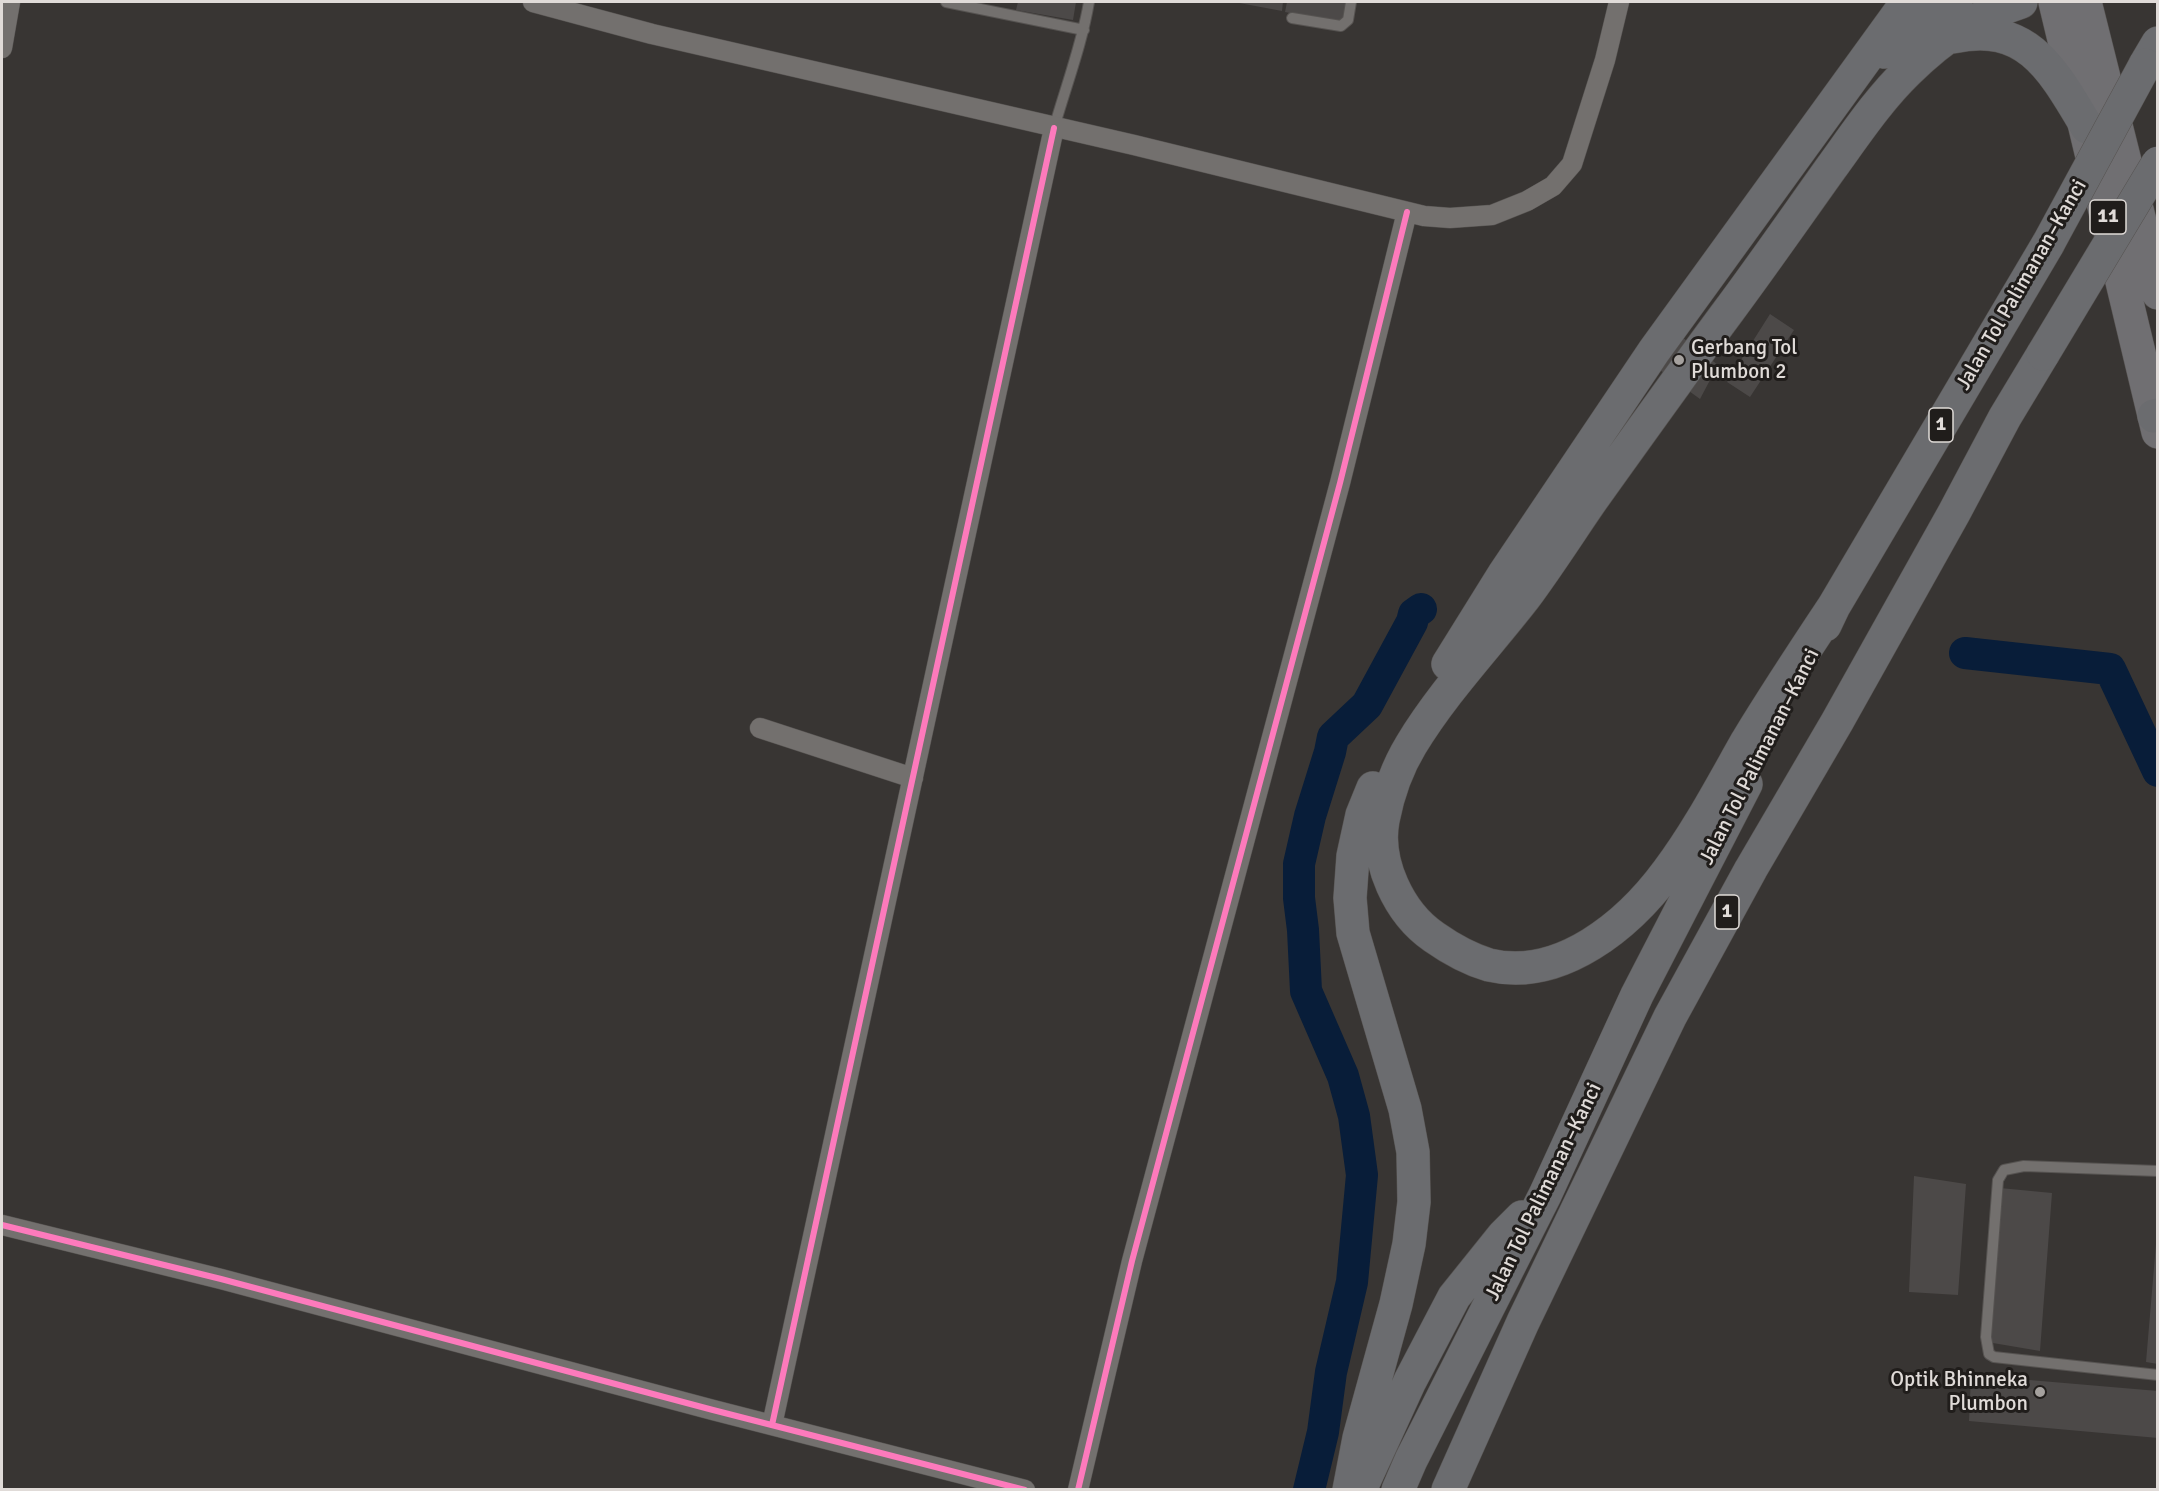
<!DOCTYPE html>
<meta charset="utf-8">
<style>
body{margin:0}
#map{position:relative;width:2159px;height:1491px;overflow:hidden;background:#383533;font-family:Signika,sans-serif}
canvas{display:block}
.frame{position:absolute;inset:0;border:3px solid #e0dbd8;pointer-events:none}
</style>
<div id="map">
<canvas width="2159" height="1491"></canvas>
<div class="frame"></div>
</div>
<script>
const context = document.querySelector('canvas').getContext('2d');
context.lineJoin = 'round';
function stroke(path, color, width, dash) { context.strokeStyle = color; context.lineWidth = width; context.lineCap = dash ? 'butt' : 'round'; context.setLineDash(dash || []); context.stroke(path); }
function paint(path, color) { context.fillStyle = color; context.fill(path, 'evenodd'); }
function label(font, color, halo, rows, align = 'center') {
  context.font = font + ' Signika,sans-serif'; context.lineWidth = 6; context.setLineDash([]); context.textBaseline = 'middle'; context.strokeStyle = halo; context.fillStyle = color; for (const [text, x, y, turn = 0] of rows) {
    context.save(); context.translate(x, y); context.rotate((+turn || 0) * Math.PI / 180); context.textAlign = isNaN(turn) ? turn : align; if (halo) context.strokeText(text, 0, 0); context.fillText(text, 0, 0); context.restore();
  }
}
stroke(new Path2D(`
 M 1965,653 L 2110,669 L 2158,771
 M 1309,1490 L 1323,1432 L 1331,1372 L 1352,1282 L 1362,1175 L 1354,1116 L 1343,1076 L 1306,991 L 1303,930 L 1299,898 L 1299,864 L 1310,816 L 1330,752 L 1333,737 L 1367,705 L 1412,622 L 1414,614 L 1421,609`), '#081d39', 32);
paint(new Path2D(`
 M 1018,2 L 1076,2 L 1073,20 L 1016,10 Z
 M 1234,2 L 1283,2 L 1282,11 Z
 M 1287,2 L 1347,2 L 1343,24 L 1285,12 Z
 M 1770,314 L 1794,330 L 1750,397 L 1727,382 Z
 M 1665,324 L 1718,365 L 1700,399 L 1639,355 Z
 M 1914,1176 L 1966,1184 L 1958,1295 L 1909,1292 Z
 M 2000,1188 L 2052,1193 L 2040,1351 L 1987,1342 Z
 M 2156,1244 L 2158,1244 L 2158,1364 L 2146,1362 Z
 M 1971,1375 L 2158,1391 L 2158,1438 L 1969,1421 Z`), '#4c4948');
const service = new Path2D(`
 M 946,2 L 1084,30
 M 1292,18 L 1341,26 L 1348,20 L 1351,2
 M 1054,128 C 1066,86 1082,44 1089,2
 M 2158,1171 L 2024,1166 L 2004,1170 L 1998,1180 L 1986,1337 L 1989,1354 L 1994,1357 L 2158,1375`);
const minor = new Path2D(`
 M 533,2 L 652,34 L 1134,145 L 1424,216 L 1450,218 L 1492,215 L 1527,201 L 1553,186 L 1572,164 L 1605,60 L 1619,2
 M 2,48 L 10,2
 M 760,728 L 913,778
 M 2,1225 L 221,1279 L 713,1410 L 1025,1490
 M 772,1425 L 1054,128
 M 1078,1490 L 1132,1261 L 1340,483 L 1407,212`);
const trunk = new Path2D(`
 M 2055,2 L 2158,432
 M 2085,2 L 2158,293`);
const motorway = new Path2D(`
 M 1953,37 C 2028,20 2054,72 2087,127
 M 1884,52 C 1906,34 1929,13 1956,2
 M 2145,65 L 2158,43
 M 2154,416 L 2158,415
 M 1834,606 C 1804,651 1775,695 1747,741 C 1722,785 1698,831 1668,871 C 1629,924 1561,982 1489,965 C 1469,959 1451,949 1434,937 C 1399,913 1375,862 1383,820 C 1388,794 1397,768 1411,745 C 1443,692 1487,646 1525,597 C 1548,566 1569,533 1591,501 C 1636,438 1681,375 1727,313 C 1762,266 1796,217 1831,168 C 1855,135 1878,100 1908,71 C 1945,35 1972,18 2021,2
 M 1825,625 L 1834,606 L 2048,244
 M 1448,664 L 1504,574 L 1654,351 L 1907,2
 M 1361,1488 L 1410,1381 L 1454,1297 L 1503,1236 L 1522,1217
 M 1349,1490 L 1359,1438 L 1396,1304 L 1409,1244 L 1414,1202 L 1413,1152 L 1405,1109 L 1353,933 L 1350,898 L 1353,856 L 1362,815 L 1373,788
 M 1398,1490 L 1411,1460 L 1545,1195 L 1637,995 L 1746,784
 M 1448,1490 L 1523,1322 L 1670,1017 L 1751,869 L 1837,722 L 1954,513 L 2005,417 L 2043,354`);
stroke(service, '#565351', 12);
stroke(minor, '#565351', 21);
stroke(trunk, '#565351', 34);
stroke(motorway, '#565351', 34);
stroke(service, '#73706e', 10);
stroke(minor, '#73706e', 20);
stroke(trunk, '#706f72', 33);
stroke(motorway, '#6b6c6f', 33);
const motorwayBridge = new Path2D(`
 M 2048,244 L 2145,65
 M 2043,354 L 2158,163`);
stroke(motorwayBridge, '#565351', 34, []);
stroke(motorwayBridge, '#6b6c6f', 33);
stroke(new Path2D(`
 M 2,1225 L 221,1279 L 713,1410 L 1025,1490
 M 772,1425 L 1054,128
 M 1078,1490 L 1132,1261 L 1340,483 L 1407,212`), '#fd7abc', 6);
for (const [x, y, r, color] of [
 [1679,360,6,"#a5a19e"],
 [2040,1392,6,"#a5a19e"]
]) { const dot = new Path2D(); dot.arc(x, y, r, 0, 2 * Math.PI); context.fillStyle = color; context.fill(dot); stroke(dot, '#201d1b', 2); }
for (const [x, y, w] of [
 [2108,217,36],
 [1941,425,24],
 [1727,912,24]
]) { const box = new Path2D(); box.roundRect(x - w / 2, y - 17, w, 34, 4.5); context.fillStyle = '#201d1b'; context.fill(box); stroke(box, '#e0dbd8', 1.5); }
label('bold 20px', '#e0dbd8', null, [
 ["11",2108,217],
 ["1",1941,425],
 ["1",1727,912]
]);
label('21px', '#e0dbd8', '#201d1b', [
 ["Jalan Tol Palimanan–Kanci",2022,285,-60],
 ["Jalan Tol Palimanan–Kanci",1760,757,-63],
 ["Jalan Tol Palimanan–Kanci",1544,1192,-64]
]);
label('21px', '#e0dbd8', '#201d1b', [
 ["Gerbang Tol",1691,348],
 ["Plumbon 2",1691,372],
 ["Optik Bhinneka",2028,1380,"right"],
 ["Plumbon",2028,1404,"right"]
], 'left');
</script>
